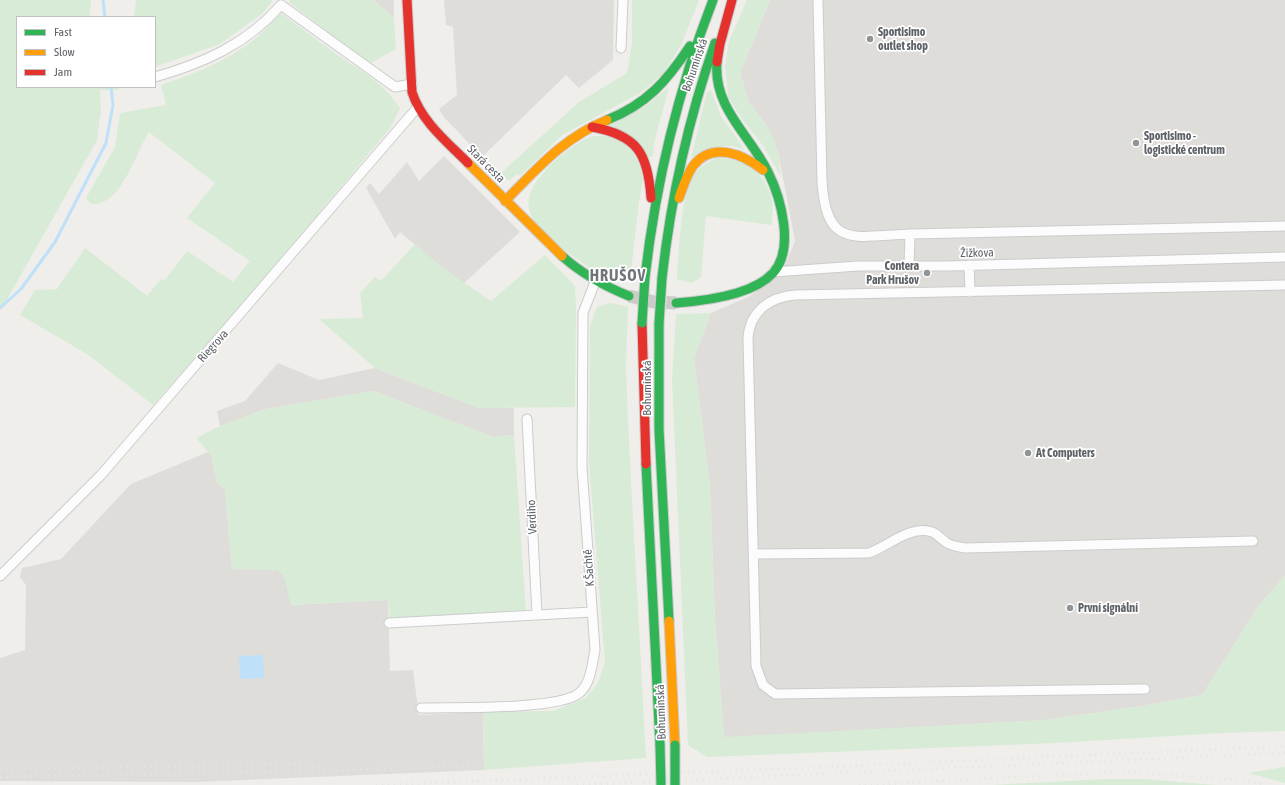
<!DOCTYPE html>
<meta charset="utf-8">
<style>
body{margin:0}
#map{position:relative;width:1285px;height:785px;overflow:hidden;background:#efeeea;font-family:"Asap Condensed",sans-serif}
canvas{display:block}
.legend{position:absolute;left:16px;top:16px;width:140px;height:72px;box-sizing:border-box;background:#fff;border:1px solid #bfc1c3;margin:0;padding:5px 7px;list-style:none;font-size:12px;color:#5f6368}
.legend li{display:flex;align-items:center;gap:8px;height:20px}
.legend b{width:20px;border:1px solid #bfc1c3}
</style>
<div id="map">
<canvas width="1285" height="785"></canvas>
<ul class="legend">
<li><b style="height:5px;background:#30b455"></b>Fast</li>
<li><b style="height:5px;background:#ff9f0a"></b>Slow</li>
<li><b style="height:5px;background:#e5322d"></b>Jam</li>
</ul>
</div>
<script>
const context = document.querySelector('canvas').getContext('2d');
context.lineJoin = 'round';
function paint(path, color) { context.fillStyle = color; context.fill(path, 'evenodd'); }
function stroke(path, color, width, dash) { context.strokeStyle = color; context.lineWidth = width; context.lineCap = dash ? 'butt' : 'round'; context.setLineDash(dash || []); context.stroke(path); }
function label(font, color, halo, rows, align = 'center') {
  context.font = font + ' "Asap Condensed",sans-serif'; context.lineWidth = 3.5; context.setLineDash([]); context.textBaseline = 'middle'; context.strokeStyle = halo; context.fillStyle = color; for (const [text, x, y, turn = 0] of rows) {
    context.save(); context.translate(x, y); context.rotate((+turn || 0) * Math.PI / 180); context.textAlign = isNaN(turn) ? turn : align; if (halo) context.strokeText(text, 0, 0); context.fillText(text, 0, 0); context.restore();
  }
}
paint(new Path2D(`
 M 373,0 L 394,0 L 394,18 Z
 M 444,0 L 614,0 L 613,60 L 579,88 L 566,75 L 482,157 L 443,116 L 439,109 L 457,95 L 453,27 L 446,25 Z
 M 770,0 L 1285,0 L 1285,576 L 1260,604 L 1202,695 L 1142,706 L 1045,720 L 724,738 L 715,621 L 710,488 L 694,358 L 711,313 L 748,297 L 782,273 L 795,241 L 778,152 L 770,131 L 749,102 L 740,73 Z
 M 444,156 L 520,232 L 464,283 L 441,267 L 400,232 L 395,239 L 366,188 L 370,183 L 379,194 L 407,162 L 419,181 Z
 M 278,363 L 319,380 L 375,368 L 479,408 L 514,408 L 514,435 L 493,437 L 373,391 L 266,409 L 220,426 L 217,411 L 245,401 Z
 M 208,452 L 211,455 L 217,482 L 225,489 L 232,569 L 278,570 L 284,576 L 292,605 L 388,600 L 390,671 L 413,670 L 419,715 L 483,712 L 484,770 L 196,782 L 0,781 L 0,658 L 25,650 L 26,585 L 20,577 L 22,568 L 61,559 L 131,484 Z`), '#dfddda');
paint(new Path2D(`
 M 0,0 L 91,0 L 90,17 L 17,17 L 17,87 L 119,87 L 119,90 L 100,90 L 101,110 L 97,140 L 5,303 L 0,309 Z
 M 136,0 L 273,0 L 263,13 L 220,44 L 155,67 L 155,17 L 134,17 Z
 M 290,0 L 373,0 L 394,18 L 396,49 L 369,64 L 289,2 Z
 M 632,0 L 699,0 L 681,45 L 664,73 L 640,93 L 562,135 L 520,176 L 517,174 L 509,181 L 501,173 L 579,102 L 627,73 L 632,43 Z
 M 747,0 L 770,0 L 740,73 L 749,102 L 770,131 L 778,152 L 781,177 L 764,147 L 742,119 L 728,97 L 725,66 L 729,41 Z
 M 281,13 C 299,26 316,40 335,53 C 361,71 382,81 400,108 L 391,127 L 231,318 L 153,405 L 87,354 L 20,315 L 35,290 L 57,289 L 85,248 L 147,296 L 161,279 L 164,281 L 187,251 L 233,282 L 250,261 L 187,218 L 215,183 L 149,132 C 135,154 121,207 91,204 L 86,198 L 115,147 L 120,113 L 166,105 L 161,85 C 194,74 227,61 255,39 C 264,32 272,21 281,13 Z
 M 669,87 L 654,143 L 653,156 L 649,158 L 608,126 L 647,105 Z
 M 711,90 L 721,116 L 745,150 C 724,142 709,146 691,158 L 707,92 Z
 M 592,136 L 604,136 L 620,139 L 630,147 L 639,162 L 643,179 L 639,202 L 630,280 C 626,280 622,281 618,281 C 600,279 545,237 534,222 C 532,218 530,212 529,208 C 523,182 571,144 592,136 Z
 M 716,158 C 743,159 763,169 771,197 C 774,205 772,216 772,225 L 706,216 L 701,277 L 692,283 L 677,279 C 679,254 680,188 698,170 C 702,165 710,162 716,158 Z
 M 415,244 L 441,267 L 491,301 L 545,255 L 575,286 L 576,308 L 575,407 L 479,408 L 375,368 L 319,319 L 363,318 L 360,293 L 375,277 L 381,281 Z
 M 611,303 L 628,307 L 626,365 L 628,423 L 646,758 L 484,770 L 483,712 L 553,711 L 586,698 L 598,683 L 605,663 L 589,462 L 590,326 L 597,307 Z
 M 711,313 L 694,358 L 710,488 L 715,621 L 724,737 L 1045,720 L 1142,706 L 1202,695 L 1260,604 L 1285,576 L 1285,731 L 1221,733 L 1056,743 L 707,757 L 688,745 L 672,379 L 676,314 Z
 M 373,391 L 493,437 L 514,435 L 526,613 L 390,618 L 388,600 L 291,605 L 284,576 L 278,570 L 232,569 L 225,489 L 217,483 L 211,455 L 196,438 L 220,426 L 266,409 Z
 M 1285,767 L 1285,783 L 1248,773 Z
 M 1106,779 L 1143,779 L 1216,785 L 991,785 Z`), '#d8ebd6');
paint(new Path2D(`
 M 263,655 L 264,678 L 240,679 L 239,656 Z`), '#bfe0f9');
stroke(new Path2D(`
 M 103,0 L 105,17
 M 0,308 L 21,289 L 55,242 L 106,143 L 113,105 L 111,87`), '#bfe0f9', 3);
stroke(new Path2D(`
 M 629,296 L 654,302 L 676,303`), '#cbcbca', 13, [13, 6]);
const street = new Path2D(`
 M 818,0 L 822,181 C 826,250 855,236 910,234 L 909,265
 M 621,48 L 623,0
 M 155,77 C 204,63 247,44 281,5 L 395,87 L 412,84
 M 910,234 L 1285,226
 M 969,265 L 970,292
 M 773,272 L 858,266 L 947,266 L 1285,257
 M 527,419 L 537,615
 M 754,554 L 869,553 C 889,546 909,525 932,532 C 938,534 942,540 947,543 C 952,546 959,547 965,548 L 1253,541
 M 0,576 L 101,475 L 417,108
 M 389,623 L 592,612
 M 1145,689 L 775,694 L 763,685 L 756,666 L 748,338 C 750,311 770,297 795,295 L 1285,285
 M 421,708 C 453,707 555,710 578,694 C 591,685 592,664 595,650 L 582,467 L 583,313 L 595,282`);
const fast = new Path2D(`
 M 607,120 C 647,104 667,81 690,46
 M 562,256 C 582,274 604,286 629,296
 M 645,277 C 656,181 678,90 713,0
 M 662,278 C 671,197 688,120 715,43
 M 676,303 C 703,301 753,295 773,273 C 795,249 781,198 768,172 C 750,135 713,108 717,62
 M 659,324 L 659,429 L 669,621
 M 646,464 L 660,745`);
const slow = new Path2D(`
 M 468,163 L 562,256
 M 679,198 C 683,187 686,176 693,166 C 712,141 743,154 763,170
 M 505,201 C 538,168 563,138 607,120
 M 669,621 L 675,745`);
const jam = new Path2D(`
 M 407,0 L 412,92 C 421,121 447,142 468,163
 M 717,62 L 720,44 L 732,0
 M 592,127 C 637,135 648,153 651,198
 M 642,323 L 646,464`);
stroke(street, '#cbcccc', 11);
stroke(fast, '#cacacb', 11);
stroke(slow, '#cacacb', 11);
stroke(jam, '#cacacb', 11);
stroke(street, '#fdfcfc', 9);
stroke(fast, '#30b455', 9);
stroke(slow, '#ff9f0a', 9);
stroke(jam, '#e5322d', 9);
stroke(new Path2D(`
 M 0,769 L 297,764 L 320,766
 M 0,777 L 356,770 L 586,761
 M 376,785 L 826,767 L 1285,746
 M 577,785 L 1285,753
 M 859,785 L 1123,772 L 1242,780 L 1266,785`), '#e4e4e4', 3, [1, 5]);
const fastBridge = new Path2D(`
 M 642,323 L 645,277
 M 659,324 L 662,278
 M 660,745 L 661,785
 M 675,745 L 675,785`);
stroke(fastBridge, '#cacacb', 11, []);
stroke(fastBridge, '#30b455', 9);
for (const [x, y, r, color] of [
 [870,39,4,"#919496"],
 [1136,143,4,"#919496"],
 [927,273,4,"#919496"],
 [1028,453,4,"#919496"],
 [1070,608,4,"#919496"]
]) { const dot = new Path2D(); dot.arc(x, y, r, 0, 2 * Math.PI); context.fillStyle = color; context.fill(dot); stroke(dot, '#fff', 1.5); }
label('bold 12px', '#5f6368', '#fff', [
 ["Sportisimo",878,32],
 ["outlet shop",878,46],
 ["Sportisimo -",1144,136],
 ["logistické centrum",1144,150],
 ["Contera",919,266,"right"],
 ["Park Hrušov",919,280,"right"],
 ["At Computers",1036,453],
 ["První signální",1078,608]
], 'left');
label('12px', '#5f6368', '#fff', [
 ["Bohumínská",695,65,-71],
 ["Stará cesta",486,164,45],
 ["Žižkova",977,253,-1],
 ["Riegrova",213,346,-48],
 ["Bohumínská",647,388,-90],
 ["Verdiho",532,517,-93],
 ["K Šachtě",589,568,-94],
 ["Bohumínská",661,712,-92]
]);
context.letterSpacing = '1px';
label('bold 16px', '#70757a', '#fff', [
 ["HRUŠOV",618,276]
]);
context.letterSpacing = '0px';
</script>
